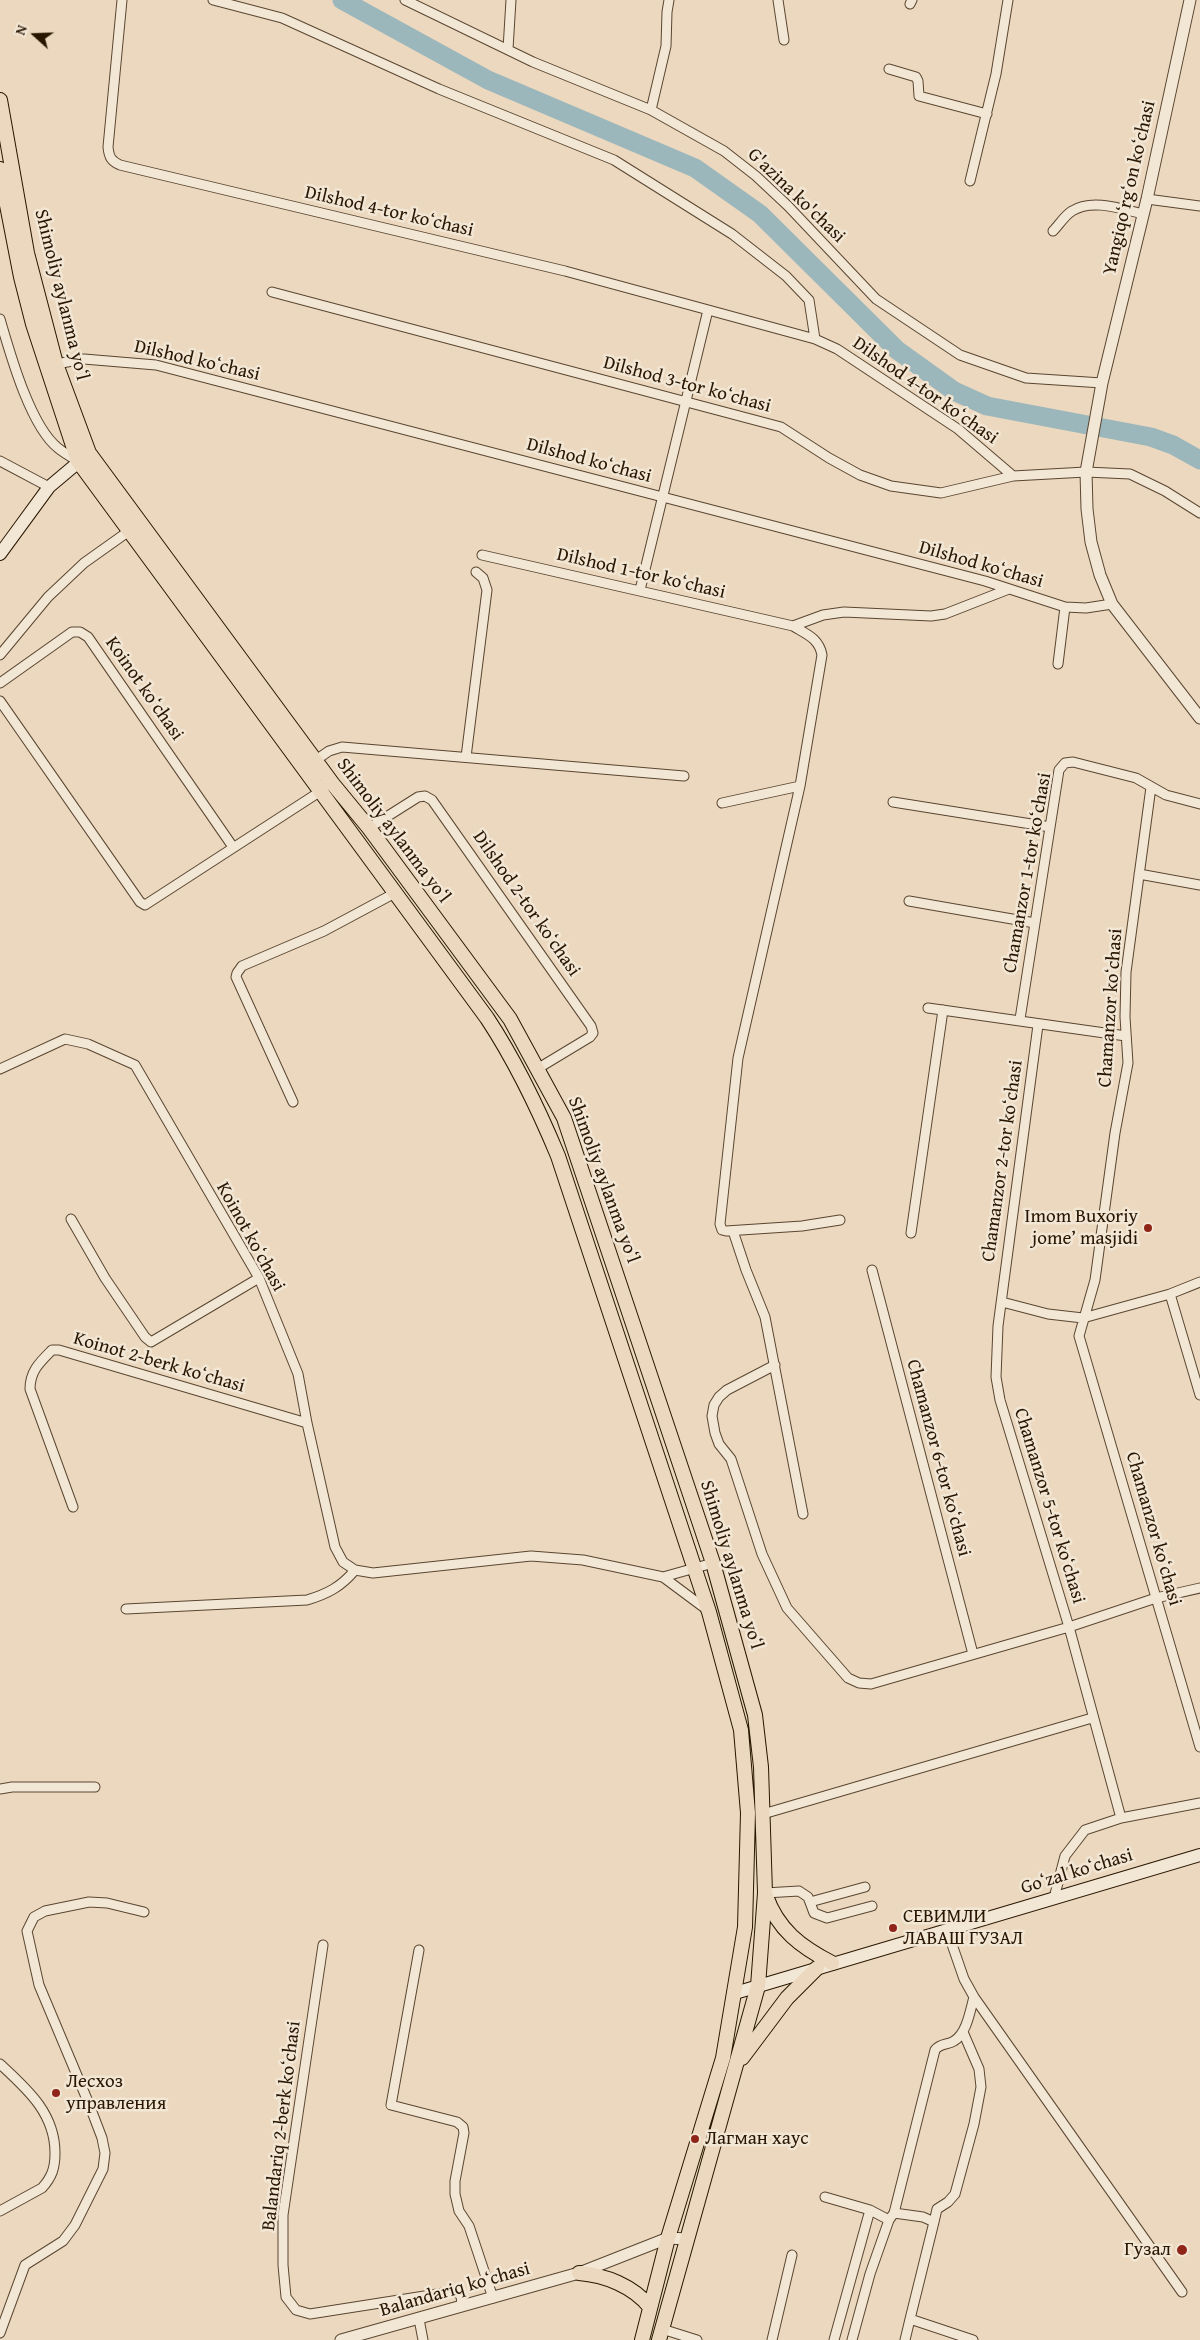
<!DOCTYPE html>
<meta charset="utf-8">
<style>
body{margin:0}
#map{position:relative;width:1200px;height:2340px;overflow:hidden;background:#ebd8be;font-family:"Gentium Book Plus",serif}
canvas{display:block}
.north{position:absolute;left:10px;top:10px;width:50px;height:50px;-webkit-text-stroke:4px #f2e6d5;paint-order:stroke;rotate:290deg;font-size:14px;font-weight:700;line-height:20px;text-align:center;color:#291600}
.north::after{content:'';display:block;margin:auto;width:18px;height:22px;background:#291600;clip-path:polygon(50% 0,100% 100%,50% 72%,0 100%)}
</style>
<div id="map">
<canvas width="1200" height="2340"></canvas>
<div class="north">N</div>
</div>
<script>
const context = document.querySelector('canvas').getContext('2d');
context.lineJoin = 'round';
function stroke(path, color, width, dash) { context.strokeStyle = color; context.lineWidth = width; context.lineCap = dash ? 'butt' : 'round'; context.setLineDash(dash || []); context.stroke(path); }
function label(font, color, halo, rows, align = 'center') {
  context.font = font + ' "Gentium Book Plus",serif'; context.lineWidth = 5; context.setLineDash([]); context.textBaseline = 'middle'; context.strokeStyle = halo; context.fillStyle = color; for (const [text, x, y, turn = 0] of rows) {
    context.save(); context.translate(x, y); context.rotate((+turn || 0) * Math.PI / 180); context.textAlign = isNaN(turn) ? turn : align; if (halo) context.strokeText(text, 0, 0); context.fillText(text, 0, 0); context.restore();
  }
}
stroke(new Path2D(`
 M 342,0 L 488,80 L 695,168 L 760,214 L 897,350 L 954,391 L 987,406 L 1151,437 L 1173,445 L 1200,460`), '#9cb7bc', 19);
const minor = new Path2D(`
 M 122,0 L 108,147 C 109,157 111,161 120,165 L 565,271 L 815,339 L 809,300 L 786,276 L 732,234 L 614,160 L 439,89 L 282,18 L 213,0
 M 405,0 L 533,62 L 651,110 L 724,151 L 756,176 L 788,206 L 876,299 L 960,355 L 1026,378 L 1102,383
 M 778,0 L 784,40
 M 910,4 L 912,0
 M 508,49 L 511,0
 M 889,69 L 916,77 L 918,81 L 919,96 L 987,114
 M 651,110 L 666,46 L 667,12 L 669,0
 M 970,181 L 996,74 L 1008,0
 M 1147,199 L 1200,206
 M 1053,231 C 1059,225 1065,215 1072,211 C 1092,198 1122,209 1143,214
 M 272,292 L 781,427 L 829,458 L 860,475 L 891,486 L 941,493 L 1013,476 L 1086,472 L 1130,474 L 1165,491 L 1200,513
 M 0,319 C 10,353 30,426 58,448 C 64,453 71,457 78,461
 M 815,339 L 837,349 L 958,429 L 1013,476
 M 56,364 L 84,359 L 156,365 L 985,581 L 1065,607 L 1086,608 L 1112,604
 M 0,461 L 49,487
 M 482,555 L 793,626 C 806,634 819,638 822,655 L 800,786 L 738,1058 L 720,1224 L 722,1230 L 726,1231 L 802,1226 L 840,1220
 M 640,590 L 708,310
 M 793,626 L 823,615 L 844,612 L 931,616 L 945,614 L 1009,589
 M 0,655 L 48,597 L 84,563 L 129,531
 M 1058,664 L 1065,607
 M 0,683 L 72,632 L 80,632 L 88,637 L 233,847
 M 0,701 L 140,902 L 145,905 L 324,789
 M 466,757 L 487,590 L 483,578 L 476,572
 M 316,760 L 329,751 L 342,747 L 684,776
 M 1151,787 L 1126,972 L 1125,1017 L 1128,1063 L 1115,1133 L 1095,1280 L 1079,1336 L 1200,1747
 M 893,802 L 1050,827
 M 722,803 L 800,786
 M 369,828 L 418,797 L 425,796 L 432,800 L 591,1026 L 593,1033 L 590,1037 L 537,1069
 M 1139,874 L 1200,885
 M 909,901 L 1035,923
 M 928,1008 L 1126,1036
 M 1020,1019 L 1059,770 L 1065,763 L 1073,762 L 1136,778 L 1166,795 L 1200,804
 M 1038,1025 L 998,1326 L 996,1377 L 1000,1400 L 1069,1627 L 1121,1818
 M 0,1069 L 65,1039 L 88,1044 L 135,1065 L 259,1278 L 298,1374 L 307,1423 L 335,1547 L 343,1562 L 355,1570 L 373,1573 L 531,1556 L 583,1560 L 663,1577 L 713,1563
 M 293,1102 L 236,977 L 237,973 L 242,966 L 324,931 L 395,893
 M 71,1219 L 105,1278 L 145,1337 L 151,1342 L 259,1278
 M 733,1231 L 746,1270 L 765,1317 L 803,1514
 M 911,1233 L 943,1010
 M 872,1270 L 973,1654
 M 1170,1294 L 1200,1395
 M 1002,1302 L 1048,1314 L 1083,1318 L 1170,1294 L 1200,1282
 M 775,1365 L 727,1390 L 719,1397 L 714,1405 L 712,1416 L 715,1433 L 719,1444 L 731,1459 L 762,1554 L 787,1608 L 848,1678 L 859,1683 L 871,1684 L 1069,1627 L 1156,1598 L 1200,1588
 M 73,1507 L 30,1389 C 30,1371 40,1362 52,1350 L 59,1350 L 307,1423
 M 663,1577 L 706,1609
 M 126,1609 L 307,1600 C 327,1594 341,1587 355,1570
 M 0,1789 L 12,1787 L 95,1787
 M 763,1814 L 1092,1718
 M 765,1893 L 799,1891 L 808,1897 L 814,1913 L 827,1918 L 872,1906
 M 1054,1898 L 1065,1856 L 1085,1830 L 1121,1818 L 1200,1803
 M 810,1902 L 865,1887
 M 947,1930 L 964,1979 L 974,1997 L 1182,2292
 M 323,1945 L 283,2215 L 283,2265 L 286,2297 L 296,2310 L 310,2314 L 450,2292 L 457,2292 L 461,2296 L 462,2305
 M 419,1950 L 391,2105 L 457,2122 L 463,2127 L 464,2133 L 455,2181 L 455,2194 L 459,2211 L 469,2226 L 493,2298
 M 0,2064 C 27,2089 55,2113 55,2153 C 55,2168 52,2177 42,2188 L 0,2211
 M 825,2197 L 870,2210 L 834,2340
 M 870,2210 L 889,2220
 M 894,2213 L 923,2217 L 934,2222 L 910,2319 L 973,2340
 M 934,2222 L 937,2209 L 948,2202 L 955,2194 L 974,2124 L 981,2087 L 979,2069 L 963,2032
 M 419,2319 L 423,2340
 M 662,2329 L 697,2340
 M 0,2333 L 25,2265 L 63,2241 L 75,2225 L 103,2169 L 105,2153 L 102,2138 L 89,2104 L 39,1985 L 27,1931 L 34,1917 L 45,1911 L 89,1902 L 107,1903 L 144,1912
 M 772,2340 L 792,2255
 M 852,2340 L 870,2274 L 889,2220 L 894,2213 L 935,2050 C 940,2043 948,2045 954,2041 C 967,2033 970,2011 974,1997
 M 905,2340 L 910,2319`);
const tertiary = new Path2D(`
 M 1190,0 L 1147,199 L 1102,383 L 1086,472 L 1087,509 L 1091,542 L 1100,575 L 1112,604 L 1200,718
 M 341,2340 L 579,2273 L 668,2238 L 687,2239`);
const secondary = new Path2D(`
 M 0,554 L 49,487 L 87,455
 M 735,1993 L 1200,1855`);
const primary = new Path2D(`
 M 0,100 L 27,253 L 56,364 L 89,453 L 332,783 L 369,828 L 510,1019 L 564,1118 L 713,1563 L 755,1715 L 761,1767 L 765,1893 L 758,1986 L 659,2340
 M 0,169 L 21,277 L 33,324 L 78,461 L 487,1018 C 516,1062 538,1108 558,1156 L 709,1612 L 741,1730 L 748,1813 L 745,1927 L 723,2058 L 668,2238 L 642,2340
 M 766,1896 C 778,1930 801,1947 832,1963
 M 742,2058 L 787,1998 L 817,1968
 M 579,2273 C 605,2275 633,2286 650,2307`);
stroke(minor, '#5a4630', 11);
stroke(tertiary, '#5a4630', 13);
stroke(secondary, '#291600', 14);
stroke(primary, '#291600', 16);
stroke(minor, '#f2e6d5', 9);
stroke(tertiary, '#f2e6d5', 11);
stroke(secondary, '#f2e6d5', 12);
stroke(primary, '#ebd8be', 14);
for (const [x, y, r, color] of [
 [1148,1228,5,"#8f2418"],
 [893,1928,5,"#8f2418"],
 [56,2093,5,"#8f2418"],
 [695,2139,5,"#8f2418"],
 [1182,2250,6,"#8f2418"]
]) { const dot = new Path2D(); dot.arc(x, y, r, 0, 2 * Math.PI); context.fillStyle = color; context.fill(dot); stroke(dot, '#f2e6d5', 2); }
label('19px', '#291600', '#f2e6d5', [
 ["Yangiqoʻrgʻon koʻchasi",1130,188,-77],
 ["G'azina ko'chasi",796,196,44],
 ["Dilshod 4-tor koʻchasi",389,212,13],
 ["Shimoliy aylanma yoʻl",61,295,76],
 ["Dilshod koʻchasi",197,361,13],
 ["Dilshod 3-tor koʻchasi",687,385,15],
 ["Dilshod 4-tor koʻchasi",925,391,35],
 ["Dilshod koʻchasi",589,461,15],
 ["Dilshod koʻchasi",981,565,16],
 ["Dilshod 1-tor koʻchasi",641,574,13],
 ["Koinot koʻchasi",144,689,55],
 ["Shimoliy aylanma yoʻl",393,831,53],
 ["Chamanzor 1-tor koʻchasi",1028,873,-80],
 ["Dilshod 2-tor koʻchasi",526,904,55],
 ["Chamanzor koʻchasi",1111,1008,-86],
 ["Chamanzor 2-tor koʻchasi",1003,1161,-82],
 ["Shimoliy aylanma yoʻl",603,1180,70],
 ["Koinot koʻchasi",250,1237,61],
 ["Koinot 2-berk koʻchasi",159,1363,16],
 ["Chamanzor 6-tor koʻchasi",938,1458,75],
 ["Chamanzor 5-tor koʻchasi",1049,1506,73],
 ["Chamanzor koʻchasi",1153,1529,74],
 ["Shimoliy aylanma yoʻl",731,1565,73],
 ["Goʻzal koʻchasi",1077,1872,-17],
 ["Balandariq 2-berk koʻchasi",282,2126,-83],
 ["Balandariq koʻchasi",455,2290,-16]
]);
label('19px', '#291600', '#f2e6d5', [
 ["Imom Buxoriy",1138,1217,"right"],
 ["jome’ masjidi",1138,1239,"right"],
 ["СЕВИМЛИ",903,1917],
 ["ЛАВАШ ГУЗАЛ",903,1939],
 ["Лесхоз",66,2082],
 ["управления",66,2104],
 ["Лагман хаус",705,2139],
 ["Гузал",1171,2250,"right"]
], 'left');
</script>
